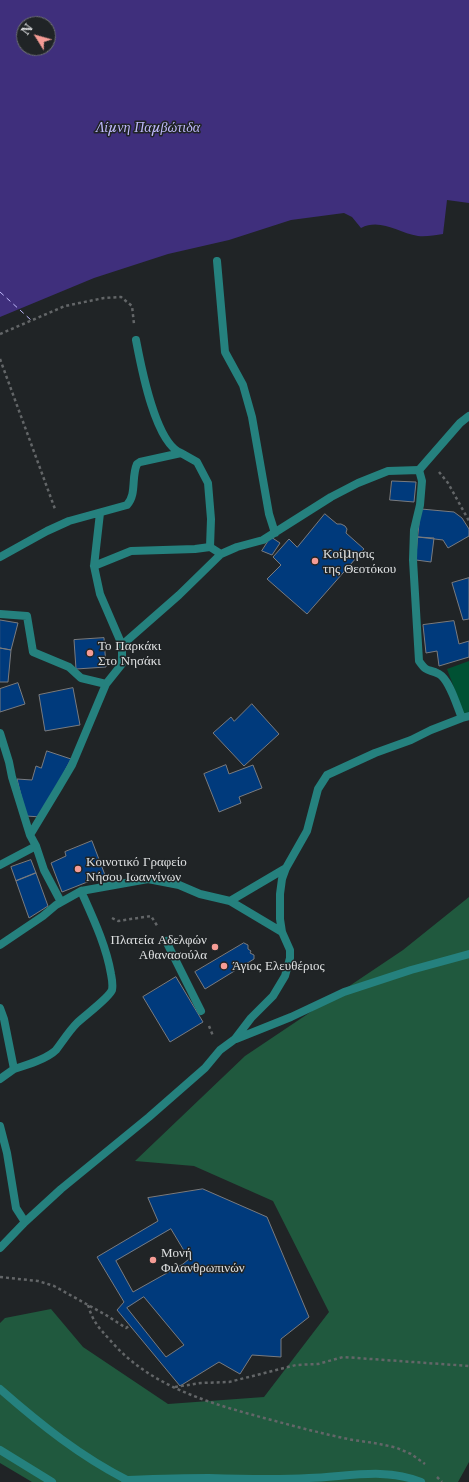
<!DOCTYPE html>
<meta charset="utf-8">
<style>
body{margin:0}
#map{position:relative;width:469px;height:1482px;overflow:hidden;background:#202426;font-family:"Libre Baskerville",serif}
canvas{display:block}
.north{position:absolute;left:16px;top:16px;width:40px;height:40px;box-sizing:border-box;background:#202426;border:1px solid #6c6f71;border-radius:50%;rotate:307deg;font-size:11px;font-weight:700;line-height:16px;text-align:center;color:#dee0e1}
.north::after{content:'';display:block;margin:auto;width:14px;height:18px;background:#f59c95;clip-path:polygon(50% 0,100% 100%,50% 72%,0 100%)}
</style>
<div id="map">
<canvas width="469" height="1482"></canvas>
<div class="north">N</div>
</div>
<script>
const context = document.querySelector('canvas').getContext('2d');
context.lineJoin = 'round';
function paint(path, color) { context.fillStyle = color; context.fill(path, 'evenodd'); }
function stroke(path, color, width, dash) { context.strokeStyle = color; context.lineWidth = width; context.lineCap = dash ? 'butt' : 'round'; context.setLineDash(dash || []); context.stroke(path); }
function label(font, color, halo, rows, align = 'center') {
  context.font = font + ' "Libre Baskerville",serif'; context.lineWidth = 3; context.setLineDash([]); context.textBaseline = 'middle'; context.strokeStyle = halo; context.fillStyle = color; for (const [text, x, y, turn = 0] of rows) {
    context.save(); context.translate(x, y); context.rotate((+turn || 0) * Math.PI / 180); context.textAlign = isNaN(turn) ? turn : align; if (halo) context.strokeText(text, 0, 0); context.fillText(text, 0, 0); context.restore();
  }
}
paint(new Path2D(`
 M 469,661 L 469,712 L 464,714 L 447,669 Z`), '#005133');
paint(new Path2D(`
 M 469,897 L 469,1462 L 458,1482 L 32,1482 L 0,1463 L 0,1323 L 5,1318 L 51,1309 L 83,1347 L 168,1404 L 264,1397 L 329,1312 L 273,1201 L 194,1166 L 135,1161 L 245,1056 L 403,950 Z`), '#20593e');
paint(new Path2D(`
 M 0,0 L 469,0 L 469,203 L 447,200 L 443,234 C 435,235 426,237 418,236 C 398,233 381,218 361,228 L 352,217 L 344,213 L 291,220 L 229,240 L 168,254 L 94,278 L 0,317 ZM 24,24 L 48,24 L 48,48 L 24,48 Z`), '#3f2f7c');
stroke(new Path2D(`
 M 0,292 L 31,320`), '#bfb9fb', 1, [5, 4]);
const building = new Path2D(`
 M 392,481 L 416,482 L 414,502 L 390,500 Z
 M 421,509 L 454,512 L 462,518 L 469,529 L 469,536 L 448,548 L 443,540 L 418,537 Z
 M 325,514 L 337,524 L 341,524 L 345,526 L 347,529 L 346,533 L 364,549 L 307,614 L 267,579 L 281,565 L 273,557 L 289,539 L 297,547 Z
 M 271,537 L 280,543 L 272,555 L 262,551 Z
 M 418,537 L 434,538 L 431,562 L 416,560 Z
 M 469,578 L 469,619 L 463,620 L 452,583 Z
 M 0,620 L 18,623 L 11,650 L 0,648 Z
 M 454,621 L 459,644 L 469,641 L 469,657 L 439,666 L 437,651 L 426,653 L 423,625 Z
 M 104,638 L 106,667 L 76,669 L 74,640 Z
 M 0,648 L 11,650 L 8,682 L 0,682 Z
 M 18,683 L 25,704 L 0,712 L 0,689 Z
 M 73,688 L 80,725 L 45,731 L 39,695 Z
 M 252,704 L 279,734 L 244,766 L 213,733 L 231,717 L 234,721 Z
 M 47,751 L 71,759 L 41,817 L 26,816 L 17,779 L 32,780 L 36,766 L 41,768 Z
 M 226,765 L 229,774 L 253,765 L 262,788 L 239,797 L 241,803 L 219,812 L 204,774 Z
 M 92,841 L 105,875 L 62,892 L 51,863 L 66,856 L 65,852 Z
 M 31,860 L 36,873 L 16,881 L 11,867 Z
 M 36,873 L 48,906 L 29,918 L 16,881 Z
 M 244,943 L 248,945 L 248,949 L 251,951 L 250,953 L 254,955 L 254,959 L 205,989 L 195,972 Z
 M 176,977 L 203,1022 L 170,1042 L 143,997 Z
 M 203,1189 L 267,1217 L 309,1317 L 281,1339 L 281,1357 L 252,1355 L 240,1374 L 219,1362 L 180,1386 L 117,1310 L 124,1302 L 97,1257 L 158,1221 L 148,1198 Z
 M 171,1229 L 189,1259 L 183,1264 L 133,1292 L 116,1261 Z
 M 144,1297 L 184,1345 L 166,1357 L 127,1308 Z`);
paint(building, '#003a7c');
stroke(building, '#797b7f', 1);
stroke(new Path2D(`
 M 0,334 L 65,306 L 104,298 L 121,297 L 132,306 L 134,324
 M 0,359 L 55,509
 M 439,472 L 448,483 L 469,521
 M 112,918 L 118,921 L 151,916 L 158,927
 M 209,1026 L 213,1036
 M 0,1277 L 38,1281 L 54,1286 L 106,1315 L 126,1328 L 129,1326
 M 88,1305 C 93,1322 99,1328 110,1340 C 149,1386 209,1403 264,1418 C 294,1426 323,1434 353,1440 C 368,1442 382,1444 397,1448 L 411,1454 L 425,1464
 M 175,1387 L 201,1383 L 229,1382 L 296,1365 L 318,1364 L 343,1357 L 469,1366
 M 437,1477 L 442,1482`), '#636668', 2.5, [3, 3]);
stroke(new Path2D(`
 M 217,261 L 225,352 L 243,385 L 252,417 L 269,514 L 275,533
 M 136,340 C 141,366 155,443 181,453
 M 100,513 L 94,566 L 100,594 L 122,645
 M 0,557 L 47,531 L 69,521 L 127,505 C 137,494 131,477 137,464 L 140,462 L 181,453 L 197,462 L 208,483 L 211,519 L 210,547 L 221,554
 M 94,566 L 131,551 L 195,549 L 210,547
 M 0,614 L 27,616 L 33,652 L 69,667 L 81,678 L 106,684
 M 0,733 L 9,762 L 12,777 L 30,835
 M 0,865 L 36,846
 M 230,901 L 286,868
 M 61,902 L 44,870 L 36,846 L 30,835 L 59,787 L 72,765 L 106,684 L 122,664 L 122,645 L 179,595 L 221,554 L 237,547 L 263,540 L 331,497 L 358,483 L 388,471 L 419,470 L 422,481 L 420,505 L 414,530 L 413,560 L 419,661 C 428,674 428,668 439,674 C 450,680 457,707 462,718 L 469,716
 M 0,945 L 43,916 L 56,905 L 81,891 L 148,879 L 179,885 L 200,894 L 230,901 L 282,932
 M 0,1008 L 4,1019 L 14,1069 L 0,1079
 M 236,1039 L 291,1017 L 344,992 L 411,970 L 469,954
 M 14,1069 C 27,1065 47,1059 56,1050 C 63,1041 69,1031 77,1023 C 84,1016 109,998 112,990 C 113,985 112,979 111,974 C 106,945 93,918 81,891
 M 0,1126 L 7,1153 L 16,1208 L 25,1222
 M 0,1248 L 25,1222 L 61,1189 L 149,1117 L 205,1068 L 220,1050 L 235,1039 L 251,1018 L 273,996 L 285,976 L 290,958 L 290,950 L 282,932 L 280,919 L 280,894 L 282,879 L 286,868 L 307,831 L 318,789 L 327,775 L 375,753 L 411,740 L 431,730 L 462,718
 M 0,1389 C 40,1424 81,1457 129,1481
 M 0,1450 L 52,1482
 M 125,1480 C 153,1479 180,1478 208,1478 C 242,1479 275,1480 309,1478 C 346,1477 385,1467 421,1482`), '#25817e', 8);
stroke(new Path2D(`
 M 419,470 L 460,423 L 469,416
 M 166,941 L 201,1011`), '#25817e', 8);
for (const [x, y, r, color] of [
 [315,561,4,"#f59c95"],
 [90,653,4,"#f59c95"],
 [78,869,4,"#f59c95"],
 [215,947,4,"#f59c95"],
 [224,966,4,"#f59c95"],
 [153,1260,4,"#f59c95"]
]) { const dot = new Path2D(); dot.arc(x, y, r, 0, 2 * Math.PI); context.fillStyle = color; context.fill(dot); stroke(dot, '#202426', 1.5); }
label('13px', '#dee0e1', '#202426', [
 ["Κοίμησις",323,554],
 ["της Θεοτόκου",323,569],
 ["Το Παρκάκι",98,646],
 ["Στο Νησάκι",98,661],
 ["Κοινοτικό Γραφείο",86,862],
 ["Νήσου Ιωαννίνων",86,877],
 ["Πλατεία Αδελφών",207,940,"right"],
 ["Αθανασούλα",207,955,"right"],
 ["Άγιος Ελευθέριος",232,966],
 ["Μονή",161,1253],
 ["Φιλανθρωπινών",161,1268]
], 'left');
label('italic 14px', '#bfb9fb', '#202426', [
 ["Λίμνη Παμβώτιδα",148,128]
]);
</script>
